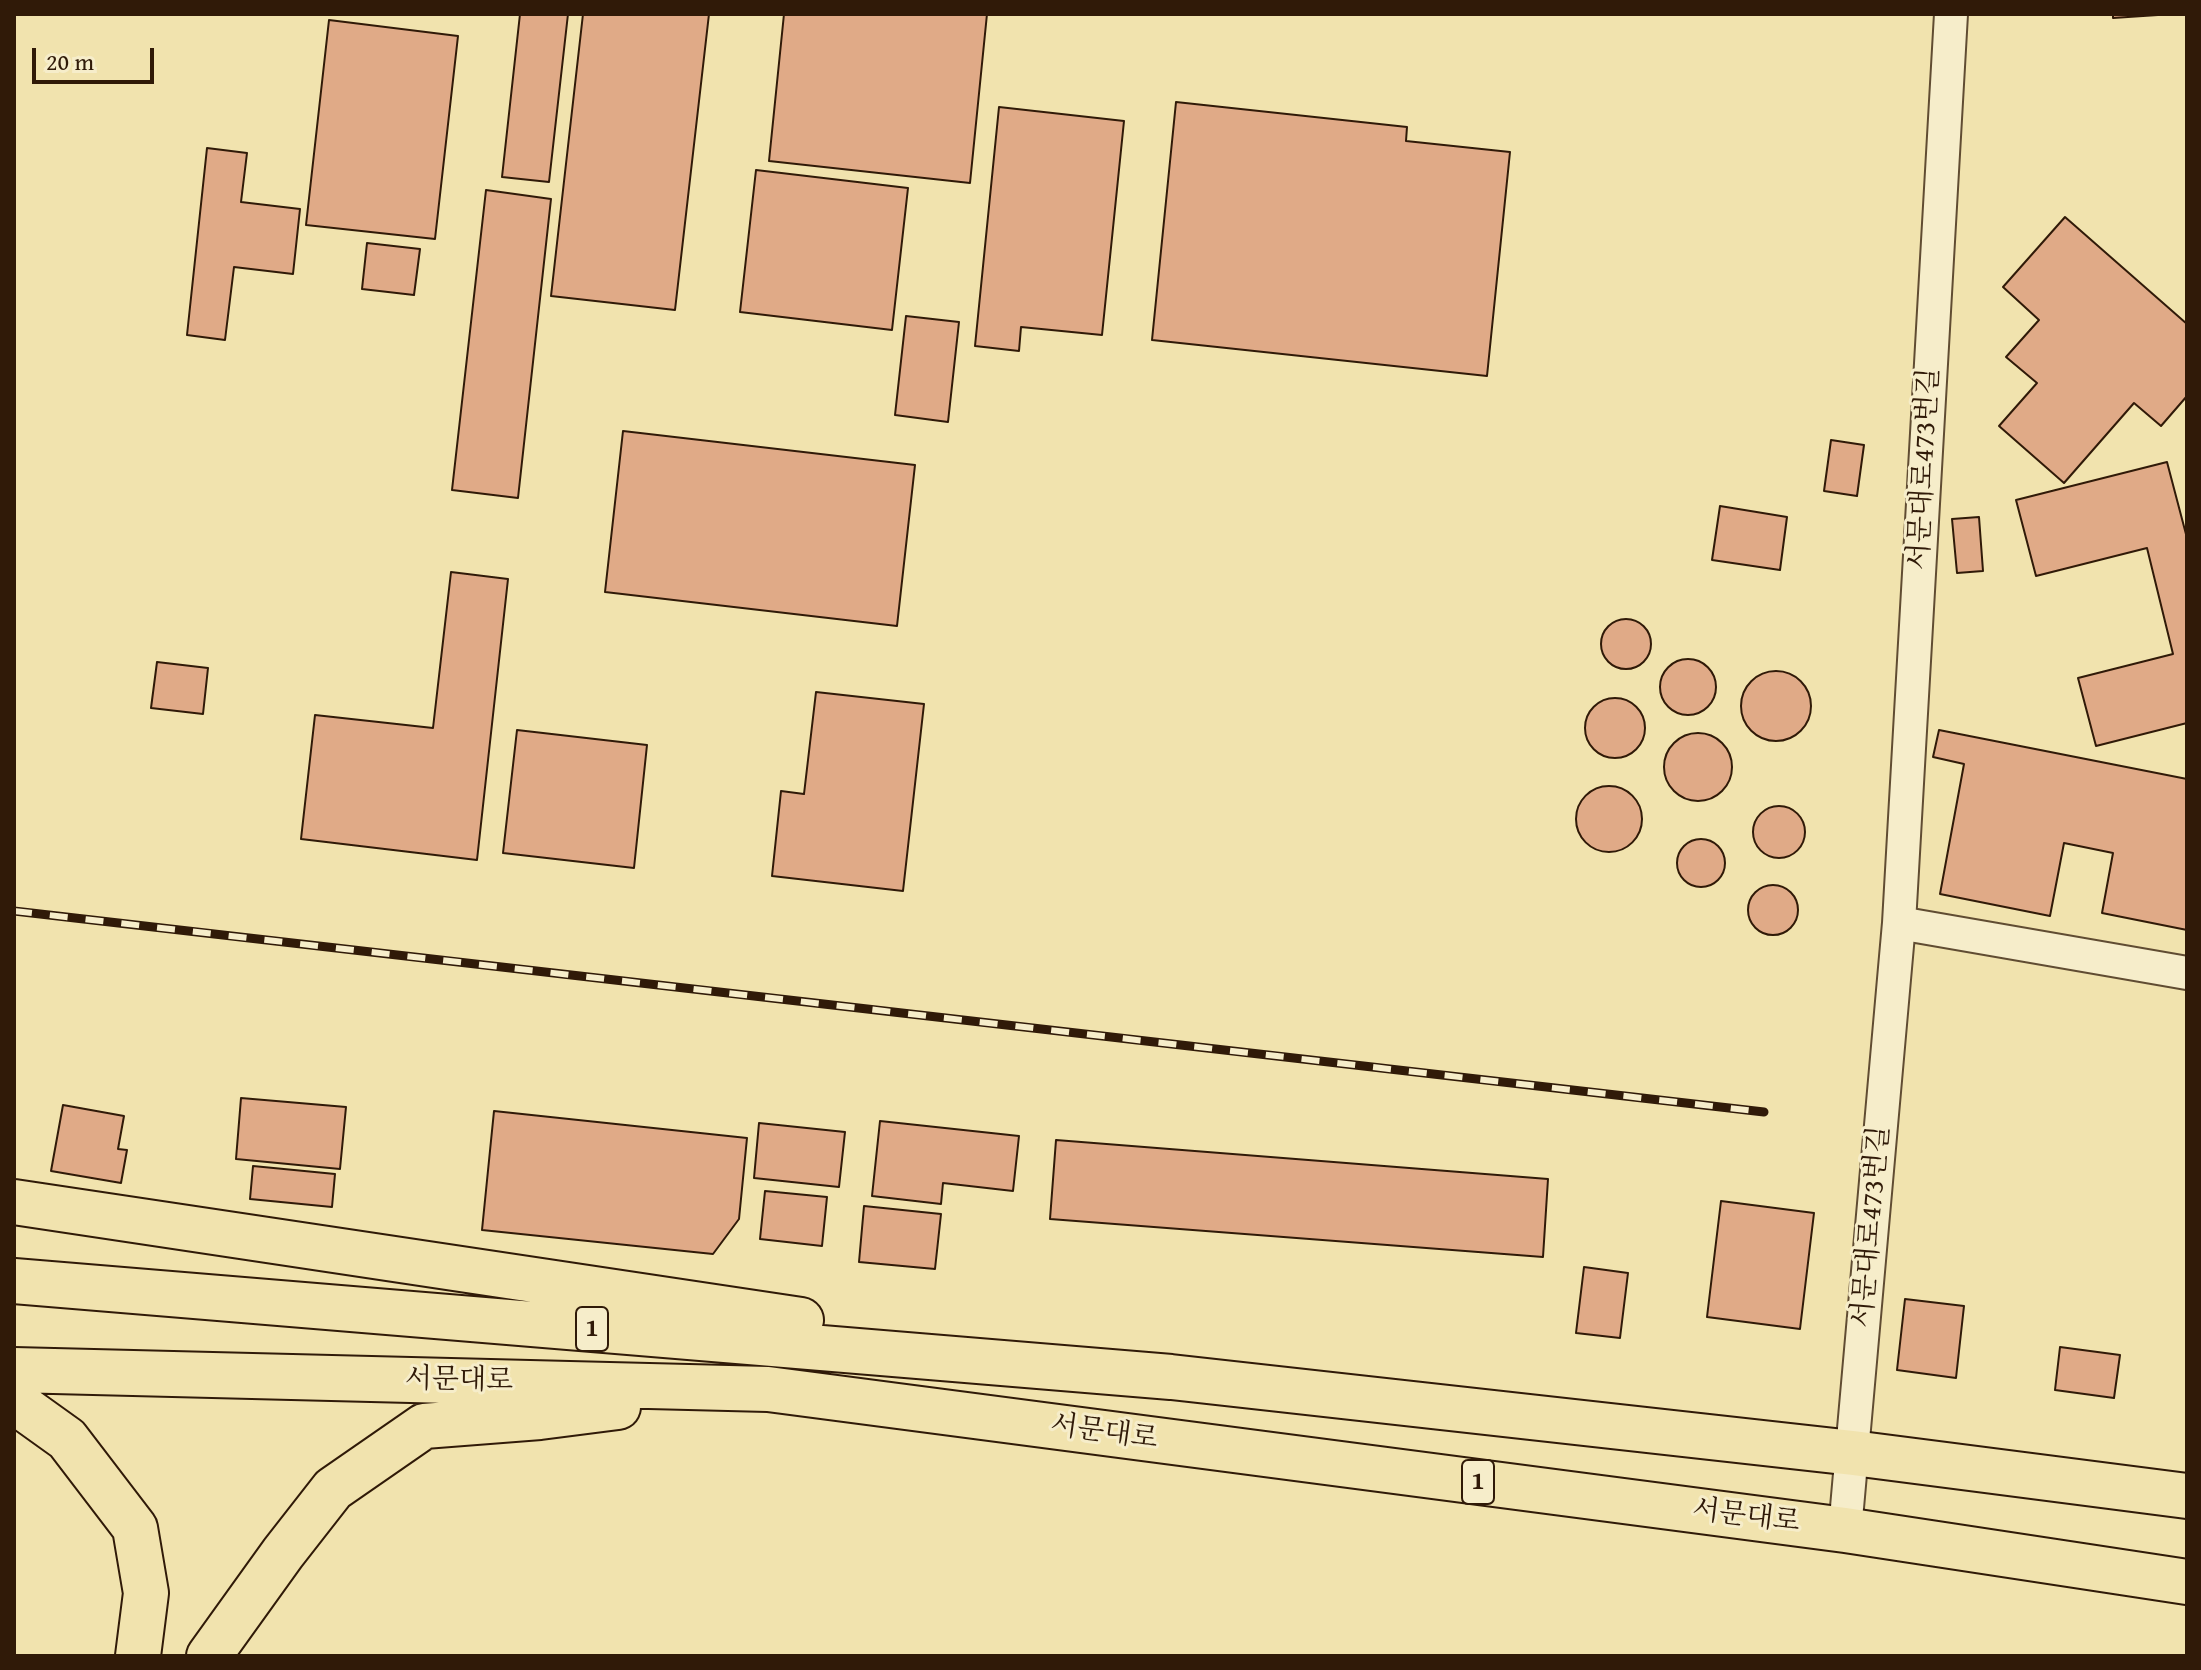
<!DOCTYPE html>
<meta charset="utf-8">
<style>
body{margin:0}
#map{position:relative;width:2201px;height:1670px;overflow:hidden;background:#f1e3ae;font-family:"Gentium Book Plus",serif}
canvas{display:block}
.frame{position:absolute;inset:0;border:16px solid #301a08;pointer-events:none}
.scale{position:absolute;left:32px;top:48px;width:122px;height:36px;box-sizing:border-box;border:4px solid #301a08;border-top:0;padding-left:10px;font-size:24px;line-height:28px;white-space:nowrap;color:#301a08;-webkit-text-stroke:6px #f6edca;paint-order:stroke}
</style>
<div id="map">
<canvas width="2201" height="1670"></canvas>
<div class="frame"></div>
<div class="scale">20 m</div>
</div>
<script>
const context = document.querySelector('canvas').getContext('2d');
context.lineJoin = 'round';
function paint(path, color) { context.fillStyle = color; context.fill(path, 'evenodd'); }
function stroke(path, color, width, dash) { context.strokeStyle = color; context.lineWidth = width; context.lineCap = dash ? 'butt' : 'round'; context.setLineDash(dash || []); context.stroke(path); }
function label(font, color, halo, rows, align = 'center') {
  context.font = font + ' "Gentium Book Plus","Noto Serif KR",serif'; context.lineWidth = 6; context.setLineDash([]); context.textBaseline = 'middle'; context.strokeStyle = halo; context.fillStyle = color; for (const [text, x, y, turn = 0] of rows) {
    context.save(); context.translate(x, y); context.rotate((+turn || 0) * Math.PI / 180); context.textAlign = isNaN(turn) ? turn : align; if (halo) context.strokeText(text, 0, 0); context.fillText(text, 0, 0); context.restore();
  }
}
const building = new Path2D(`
 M 520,14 L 568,14 L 549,182 L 502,177 Z
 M 583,14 L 709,14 L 675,310 L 551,296 Z
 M 784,14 L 987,14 L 970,183 L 769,161 Z
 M 2113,14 L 2173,14 L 2113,18 Z
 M 329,20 L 458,36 L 435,239 L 306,225 Z
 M 1176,102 L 1407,127 L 1406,141 L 1510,152 L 1487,376 L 1152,340 Z
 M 999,107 L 1124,121 L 1102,335 L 1021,327 L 1019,351 L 975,346 Z
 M 207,148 L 247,153 L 241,202 L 300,209 L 293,274 L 234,267 L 225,340 L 187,335 Z
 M 756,170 L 908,188 L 892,330 L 740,312 Z
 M 486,190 L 551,199 L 518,498 L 452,490 Z
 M 2065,217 L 2187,324 L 2187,396 L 2161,426 L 2134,403 L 2064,483 L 1999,426 L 2037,383 L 2006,357 L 2039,320 L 2003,287 Z
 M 367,243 L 420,249 L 414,295 L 362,289 Z
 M 906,316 L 959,322 L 948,422 L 895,415 Z
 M 623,431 L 915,465 L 897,626 L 605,592 Z
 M 1831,440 L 1864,445 L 1857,496 L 1824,491 Z
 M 2167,462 L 2187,538 L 2187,723 L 2096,746 L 2078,678 L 2173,654 L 2147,548 L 2036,576 L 2016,500 Z
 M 1720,506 L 1787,517 L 1780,570 L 1712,560 Z
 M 1979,517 L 1983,571 L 1957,573 L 1952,519 Z
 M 451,572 L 508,579 L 477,860 L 301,839 L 315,715 L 433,728 Z
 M1601 644a25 25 0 1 1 50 0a25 25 0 1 1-50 0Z
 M1660 687a28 28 0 1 1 56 0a28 28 0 1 1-56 0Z
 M 157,662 L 208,668 L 203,714 L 151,708 Z
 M1741 706a35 35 0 1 1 70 0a35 35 0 1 1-70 0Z
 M 816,692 L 924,704 L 903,891 L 772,876 L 781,791 L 804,794 Z
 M1585 728a30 30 0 1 1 60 0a30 30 0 1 1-60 0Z
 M 517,730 L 647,745 L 634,868 L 503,853 Z
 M 1939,730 L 2187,779 L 2187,930 L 2102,913 L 2113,853 L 2064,843 L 2050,916 L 1940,894 L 1964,764 L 1933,757 Z
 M1664 767a34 34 0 1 1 68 0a34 34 0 1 1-68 0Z
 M1576 819a33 33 0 1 1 66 0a33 33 0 1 1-66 0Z
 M1753 832a26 26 0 1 1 52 0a26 26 0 1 1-52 0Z
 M1677 863a24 24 0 1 1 48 0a24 24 0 1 1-48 0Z
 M1748 910a25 25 0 1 1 50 0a25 25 0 1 1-50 0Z
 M 241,1098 L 346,1107 L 340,1169 L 236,1159 Z
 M 63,1105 L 124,1116 L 118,1149 L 127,1150 L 121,1183 L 51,1171 Z
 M 494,1111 L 747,1138 L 739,1219 L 713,1254 L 482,1230 Z
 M 880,1121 L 1019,1136 L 1013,1191 L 943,1183 L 941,1204 L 872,1196 Z
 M 759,1123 L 845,1132 L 839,1187 L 754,1178 Z
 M 1056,1140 L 1548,1179 L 1543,1257 L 1050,1219 Z
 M 253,1166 L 335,1174 L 332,1207 L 250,1199 Z
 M 765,1191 L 827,1197 L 822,1246 L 760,1239 Z
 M 1721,1201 L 1814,1213 L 1800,1329 L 1707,1317 Z
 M 864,1206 L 941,1214 L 935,1269 L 859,1262 Z
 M 1584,1267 L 1628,1273 L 1620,1338 L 1576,1333 Z
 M 1905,1299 L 1964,1306 L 1956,1378 L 1897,1370 Z
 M 2060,1347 L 2120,1355 L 2114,1398 L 2055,1390 Z`);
paint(building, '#e0aa87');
stroke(building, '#301a08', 2);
const street = new Path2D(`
 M 1899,923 L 2187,973
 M 1845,1530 L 1899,923 L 1951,14`);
const primary = new Path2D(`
 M 14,1202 L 801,1320
 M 14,1281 L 1171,1377 L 1853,1453 L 2187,1496
 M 14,1370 L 768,1389 L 1845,1530 L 2187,1582
 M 14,1401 L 67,1439 L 135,1528 L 146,1593 L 138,1656
 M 209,1656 L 283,1553 L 333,1489 L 424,1426 L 540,1417 L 618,1407`);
stroke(street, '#604c32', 36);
stroke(primary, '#301a08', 48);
stroke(street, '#f6edca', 32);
stroke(primary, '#f1e3ae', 44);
const rail = new Path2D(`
 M 14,911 L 1764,1112`);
stroke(rail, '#301a08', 9);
stroke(rail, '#f6edca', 6, [18]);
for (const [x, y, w] of [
 [592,1329,32],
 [1478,1482,32]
]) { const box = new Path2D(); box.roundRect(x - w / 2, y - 22, w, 44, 6); context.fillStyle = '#f6edca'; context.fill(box); stroke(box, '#301a08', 2); }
label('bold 26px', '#301a08', null, [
 ["1",592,1329],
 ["1",1478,1482]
]);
label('28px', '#301a08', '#f6edca', [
 ["서문대로473번길",1925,469,-87],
 ["서문대로473번길",1872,1227,-85],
 ["서문대로",459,1381,1],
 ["서문대로",1104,1433,8],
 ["서문대로",1746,1517,7]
]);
</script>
